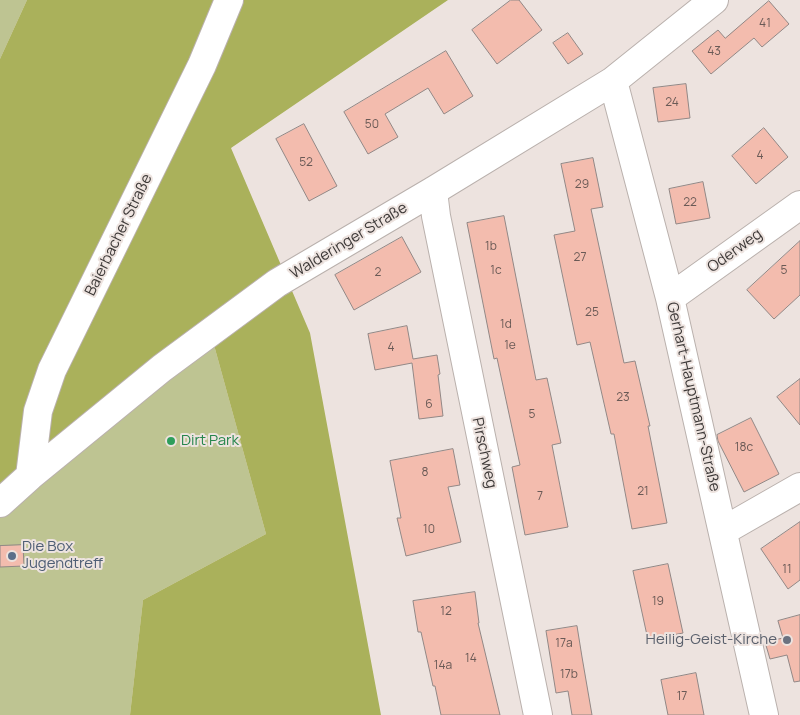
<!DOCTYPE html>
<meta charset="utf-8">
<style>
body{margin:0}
canvas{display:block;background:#ede3df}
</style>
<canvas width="800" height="715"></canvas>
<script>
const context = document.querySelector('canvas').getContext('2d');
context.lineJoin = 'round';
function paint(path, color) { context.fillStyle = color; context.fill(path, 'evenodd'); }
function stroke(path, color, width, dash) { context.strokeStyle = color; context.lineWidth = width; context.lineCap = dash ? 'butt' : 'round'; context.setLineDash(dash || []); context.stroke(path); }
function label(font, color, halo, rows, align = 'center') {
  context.font = font + ' Manrope,sans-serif'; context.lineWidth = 4; context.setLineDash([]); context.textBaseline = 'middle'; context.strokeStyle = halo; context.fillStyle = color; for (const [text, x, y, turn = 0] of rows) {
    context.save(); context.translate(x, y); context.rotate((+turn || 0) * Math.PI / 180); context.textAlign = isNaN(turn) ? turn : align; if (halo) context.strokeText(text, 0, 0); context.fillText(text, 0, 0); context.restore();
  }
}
paint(new Path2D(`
 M 0,0 L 27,0 L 0,59 Z
 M 214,345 L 266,534 L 143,600 L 130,715 L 0,715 L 0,491 Z`), '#bec492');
paint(new Path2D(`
 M 27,0 L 448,0 L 231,148 L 310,333 L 381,715 L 130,715 L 143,600 L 266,534 L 214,345 L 0,491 L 0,59 Z`), '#aab15b');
const building = new Path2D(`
 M 511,0 L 519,0 L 542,30 L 497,64 L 472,30 Z
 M 769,1 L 789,24 L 762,47 L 754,38 L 711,74 L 692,51 L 718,30 L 725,38 Z
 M 568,33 L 583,54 L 568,64 L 553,43 Z
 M 446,51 L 473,96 L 444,114 L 428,88 L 385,114 L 398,137 L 368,154 L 344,112 Z
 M 686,84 L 690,118 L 658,122 L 653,88 Z
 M 304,124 L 337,186 L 309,201 L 276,139 Z
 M 764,128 L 788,157 L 756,184 L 732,156 Z
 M 593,158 L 603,207 L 591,209 L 624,363 L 635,361 L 650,426 L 648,426 L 667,523 L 632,529 L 614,434 L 611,434 L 590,342 L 577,345 L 554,235 L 575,231 L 561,164 Z
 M 703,182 L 710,218 L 676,224 L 669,189 Z
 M 504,216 L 536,380 L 547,378 L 561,443 L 552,445 L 568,527 L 525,535 L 512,467 L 520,465 L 497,358 L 494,359 L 467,223 Z
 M 402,237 L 421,272 L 354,310 L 335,275 Z
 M 800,241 L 800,295 L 774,319 L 747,290 Z
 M 407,326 L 413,359 L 437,355 L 440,374 L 438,375 L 443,416 L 419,419 L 412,363 L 375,370 L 368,334 Z
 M 800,379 L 800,425 L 777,397 Z
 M 751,418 L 779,474 L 744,492 L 718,441 L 717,435 Z
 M 453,449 L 460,485 L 448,487 L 461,542 L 406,556 L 397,518 L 401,518 L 390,461 Z
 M 800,522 L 800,580 L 788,589 L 761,549 Z
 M 23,545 L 24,566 L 0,567 L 0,546 Z
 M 668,564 L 683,633 L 648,640 L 633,571 Z
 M 475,592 L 479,623 L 478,623 L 500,715 L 441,715 L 435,686 L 433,686 L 421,632 L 418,632 L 413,601 Z
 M 800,615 L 800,681 L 794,682 L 787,655 L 770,659 L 765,642 L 783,638 L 778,621 Z
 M 577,626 L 582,657 L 592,715 L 572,715 L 568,691 L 556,693 L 546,631 Z
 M 696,673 L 704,715 L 668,715 L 661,680 Z`);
paint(building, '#f3bcae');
stroke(building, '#928886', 1);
const minor = new Path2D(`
 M 613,81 L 670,298 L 764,715
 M 433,191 L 436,216 L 538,715
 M 670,298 L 800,205
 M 30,476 L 38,411 L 52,370 L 202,65 L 229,0
 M 0,503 L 30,476 L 162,368 L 277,283 L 433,191 L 613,81 L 714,0
 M 723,531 L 800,487`);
stroke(minor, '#bab1ad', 30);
stroke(minor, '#fff', 28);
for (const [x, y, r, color] of [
 [171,441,5,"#2e9e5b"],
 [12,556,5,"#5c6f8a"],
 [787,640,5,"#6b7280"]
]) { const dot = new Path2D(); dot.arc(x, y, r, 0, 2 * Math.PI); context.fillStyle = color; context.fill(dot); stroke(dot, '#ede3df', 2); }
label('12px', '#6a5a56', null, [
 ["41",765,24],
 ["43",714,52],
 ["24",672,103],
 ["50",372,125],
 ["4",760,156],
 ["52",306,163],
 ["29",582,185],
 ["22",690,203],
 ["1b",491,247],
 ["27",580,258],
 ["1c",496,271],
 ["5",784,271],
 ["2",378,273],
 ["25",592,313],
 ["1d",506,325],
 ["1e",510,346],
 ["4",391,348],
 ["23",623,398],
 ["6",429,405],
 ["5",532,415],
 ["18c",744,448],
 ["8",425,473],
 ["21",643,492],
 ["7",540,497],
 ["10",429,530],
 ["11",787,570],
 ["19",658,602],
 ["12",446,612],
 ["17a",564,644],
 ["14",471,659],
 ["14a",443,666],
 ["17b",569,675],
 ["17",682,697]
]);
label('15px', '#3d3938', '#ede3df', [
 ["Baierbacher Straße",119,235,-64],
 ["Walderinger Straße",349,241,-31],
 ["Oderweg",735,251,-36],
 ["Gerhart-Hauptmann-Straße",693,397,77],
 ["Pirschweg",484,453,78]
]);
label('15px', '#27864d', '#ede3df', [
 ["Dirt Park",181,441]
], 'left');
label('15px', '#4e5e75', '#ede3df', [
 ["Die Box",22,547],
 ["Jugendtreff",22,564]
], 'left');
label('15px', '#5b616d', '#ede3df', [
 ["Heilig-Geist-Kirche",777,640]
], 'right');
</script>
